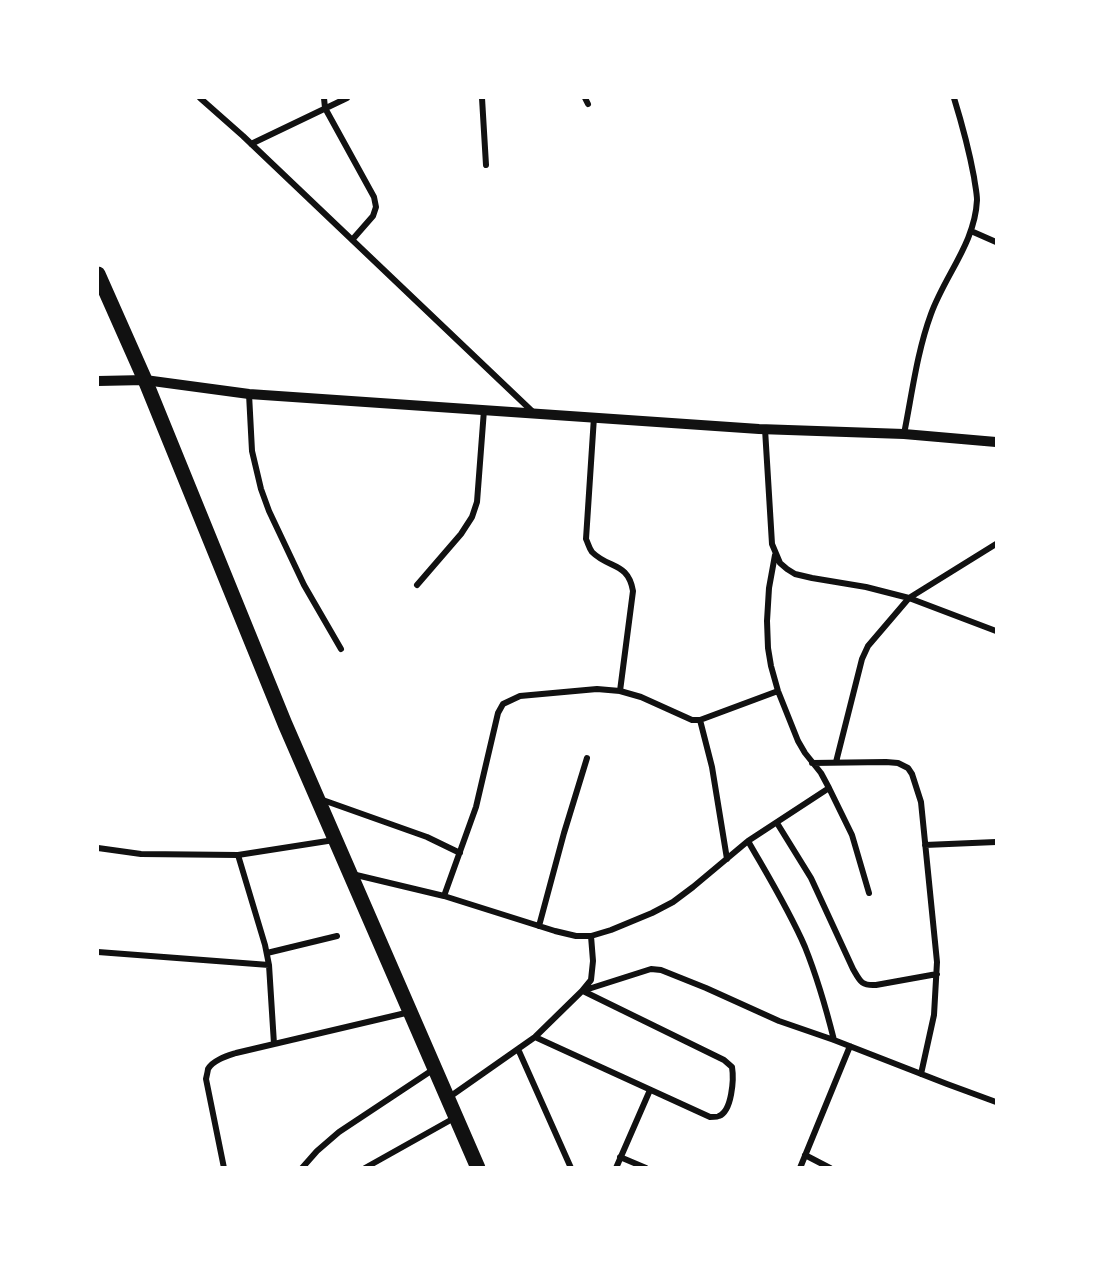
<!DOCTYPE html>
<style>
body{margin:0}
#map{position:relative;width:1094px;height:1265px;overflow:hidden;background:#fff;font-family:"Roboto Condensed",sans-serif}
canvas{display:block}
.frame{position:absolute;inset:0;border:99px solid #fff;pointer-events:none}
</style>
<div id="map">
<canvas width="1094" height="1265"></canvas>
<div class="frame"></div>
</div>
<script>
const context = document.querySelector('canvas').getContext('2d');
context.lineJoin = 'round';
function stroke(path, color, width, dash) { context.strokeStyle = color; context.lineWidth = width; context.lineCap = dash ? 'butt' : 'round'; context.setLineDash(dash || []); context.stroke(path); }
stroke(new Path2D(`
 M 200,98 L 243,136 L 534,413
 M 324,98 L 325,108 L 374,197 L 376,207 L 373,216 L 352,240
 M 482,98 L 486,165
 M 585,98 L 588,104
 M 251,144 L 347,98
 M 971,231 L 996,242
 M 249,394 L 252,451 L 261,489 L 269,511 L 304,585 L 341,649
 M 594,417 L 586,539 C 588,543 589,548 592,552 C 609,569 628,562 633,591 L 620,691
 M 765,429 L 772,544 L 780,563 L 787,569 L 795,574 L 812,578 L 866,587 L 909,598 L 996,631
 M 904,434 C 912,394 917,352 931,314 C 945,275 975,243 977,200 C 977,193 975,185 974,177 C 969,150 962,124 954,98
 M 775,555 L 769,588 L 767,621 L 768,648 L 771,666 L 778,691 L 798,741 L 805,753 L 821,773 L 829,788 L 852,835 L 869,893
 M 417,585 L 461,534 L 472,517 L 477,502 L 484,410
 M 700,720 L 712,767 L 727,859
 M 836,762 L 862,659 L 868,646 L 909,598 L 996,544
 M 812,763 L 886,762 L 898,763 L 908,768 L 912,774 L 921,802 L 937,962 L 934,1015 L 921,1074
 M 320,799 L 427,837 L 460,853
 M 777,823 L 811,878 L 853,969 C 860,981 861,986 876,985 L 937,974
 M 748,841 C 768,876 789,910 805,947 C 817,977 826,1008 834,1040
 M 925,845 L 996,842
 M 98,848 L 141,854 L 238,855 L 334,840
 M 238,855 L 265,945 L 269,965 L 274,1044
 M 352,874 L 444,896 L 555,931 L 576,936 L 591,936 L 611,930 L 652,913 L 673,902 L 693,887 L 748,841 L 829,788
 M 444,896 L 476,807 L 498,713 L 503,704 L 520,696 L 597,689 L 620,691 L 641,697 L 692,720 L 700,720 L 778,691
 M 539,926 L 564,833 L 587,758
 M 98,952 L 269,965
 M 267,953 L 337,936
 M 582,991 L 651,969 L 661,970 L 706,988 L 779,1021 L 834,1040 L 947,1084 L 996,1102
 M 535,1037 L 710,1117 C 711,1117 718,1117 719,1116 C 732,1111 734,1079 732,1067 L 724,1060 L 583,991
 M 518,1049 L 571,1168
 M 448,1098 L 535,1037 L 582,991 L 591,980 L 593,961 L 591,936
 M 805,1155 L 830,1168
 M 620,1157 L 646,1168
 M 224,1168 L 206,1079 C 206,1079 208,1070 208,1069 C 213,1060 227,1056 236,1053 L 410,1012
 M 302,1168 L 317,1151 L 339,1132 L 434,1069
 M 365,1168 L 456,1117
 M 616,1168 L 650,1090
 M 800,1168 L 850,1046`), '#111', 6);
stroke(new Path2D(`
 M 98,381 L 145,380 L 249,394 L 759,429 L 904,434 L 996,442`), '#111', 10);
stroke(new Path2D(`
 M 98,274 L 145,380 L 285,724 L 478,1168`), '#111', 15);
</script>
